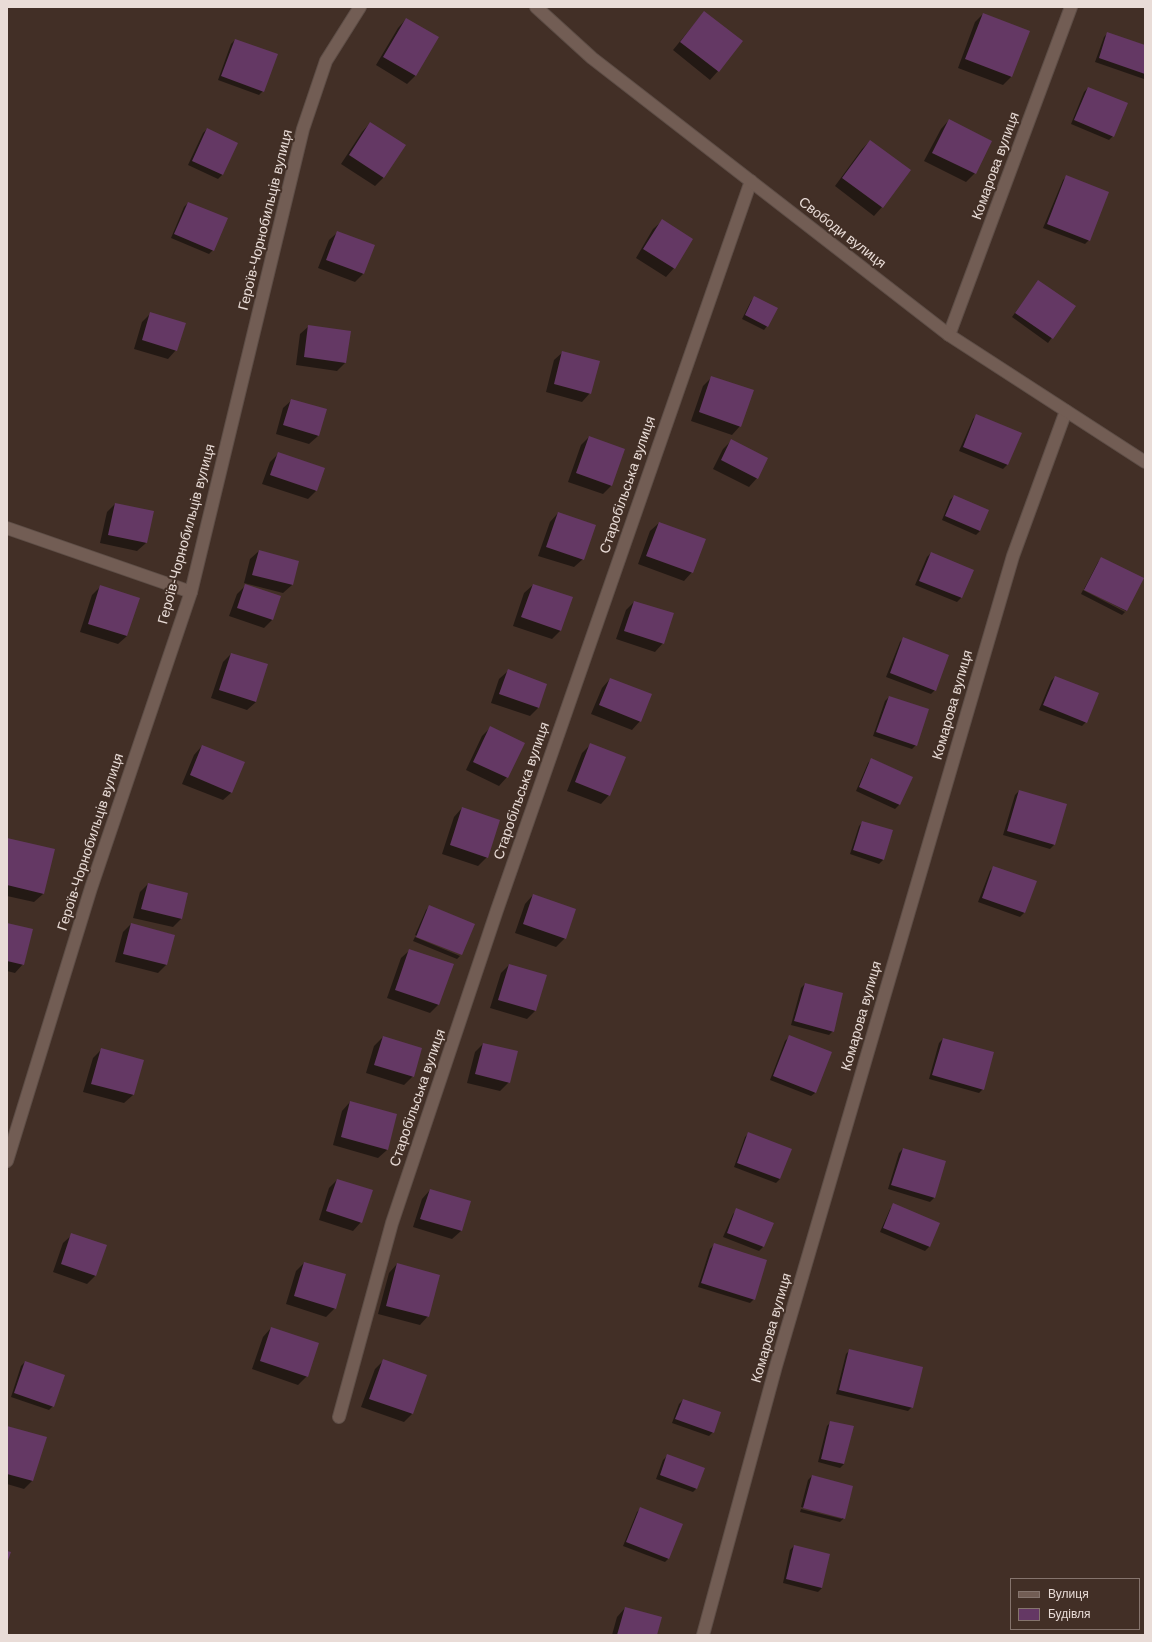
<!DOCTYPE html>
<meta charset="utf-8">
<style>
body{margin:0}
#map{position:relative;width:1152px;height:1642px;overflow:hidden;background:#422f26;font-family:Helvetica,sans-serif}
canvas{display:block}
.frame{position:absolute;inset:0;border:8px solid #e9dcd7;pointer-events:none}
.legend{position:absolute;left:1010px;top:1578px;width:130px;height:52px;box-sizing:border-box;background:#422f26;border:1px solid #85746d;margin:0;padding:5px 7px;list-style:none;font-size:12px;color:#e9dcd7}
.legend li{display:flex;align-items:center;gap:8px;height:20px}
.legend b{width:20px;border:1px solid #85746d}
</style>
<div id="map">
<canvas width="1152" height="1642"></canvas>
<div class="frame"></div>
<ul class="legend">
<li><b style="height:5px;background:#725d54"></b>Вулиця</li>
<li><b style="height:11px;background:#643864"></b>Будівля</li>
</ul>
</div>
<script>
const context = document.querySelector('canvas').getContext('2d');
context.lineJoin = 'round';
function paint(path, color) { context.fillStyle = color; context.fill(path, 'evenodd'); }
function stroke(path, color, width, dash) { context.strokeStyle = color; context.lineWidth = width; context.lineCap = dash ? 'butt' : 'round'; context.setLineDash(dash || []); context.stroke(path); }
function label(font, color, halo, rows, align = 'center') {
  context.font = font + ' Helvetica,sans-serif'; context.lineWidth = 4; context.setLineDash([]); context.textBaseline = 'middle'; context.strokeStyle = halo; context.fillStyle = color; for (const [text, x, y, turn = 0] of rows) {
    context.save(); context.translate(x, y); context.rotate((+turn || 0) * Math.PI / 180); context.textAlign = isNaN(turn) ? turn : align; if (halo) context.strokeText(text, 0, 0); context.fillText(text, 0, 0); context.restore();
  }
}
paint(new Path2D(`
 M 704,12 L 718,71 L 710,80 L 673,50 Z
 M 983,14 L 1011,77 L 1003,85 L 958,68 L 975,22 Z
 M 406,19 L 416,75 L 407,84 L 376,65 L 398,28 Z
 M 1108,33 L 1145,46 L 1144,79 L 1095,62 L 1104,37 Z
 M 235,40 L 263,91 L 259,95 L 218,80 L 231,44 Z
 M 1088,88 L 1113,136 L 1109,140 L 1071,124 L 1084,92 Z
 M 949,120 L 991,141 L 975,173 L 966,182 L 924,161 L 941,129 Z
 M 370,123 L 384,177 L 375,186 L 341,164 L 362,132 Z
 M 207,129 L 236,143 L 222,175 L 218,179 L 188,165 L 203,133 Z
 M 870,141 L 882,207 L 874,216 L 835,186 L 862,149 Z
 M 1067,176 L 1089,240 L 1085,244 L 1043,228 L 1063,180 Z
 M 188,203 L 213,250 L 209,254 L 171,238 L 184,207 Z
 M 662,221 L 674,268 L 666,277 L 636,258 L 653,229 Z
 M 338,232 L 363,274 L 355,282 L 318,268 L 329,240 Z
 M 1035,285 L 1074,307 L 1048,343 L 1012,317 Z
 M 755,297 L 767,326 L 764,330 L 742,319 L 751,301 Z
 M 151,313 L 176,350 L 168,359 L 134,349 L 142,322 Z
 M 309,326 L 345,363 L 337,371 L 296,365 L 300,334 Z
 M 563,352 L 590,393 L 582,402 L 546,392 L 554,360 Z
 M 712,377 L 740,426 L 732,435 L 691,421 L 703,386 Z
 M 292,400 L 318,436 L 309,444 L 276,434 L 283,408 Z
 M 977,415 L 1020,433 L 1007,465 L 1003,469 L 959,451 L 973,419 Z
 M 589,437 L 611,486 L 603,494 L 568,482 L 581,445 Z
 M 732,440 L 757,478 L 749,487 L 713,469 L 723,449 Z
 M 279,453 L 316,491 L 308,499 L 262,484 L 270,462 Z
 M 954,496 L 980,531 L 976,535 L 942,520 L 950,500 Z
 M 115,504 L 146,543 L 137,551 L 100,543 L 107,512 Z
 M 558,513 L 583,559 L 574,567 L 538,556 L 550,522 Z
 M 659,523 L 692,572 L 684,581 L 638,564 L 650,531 Z
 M 259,551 L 298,561 L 292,585 L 283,593 L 244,583 L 250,559 Z
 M 931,553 L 972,571 L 961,598 L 957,602 L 915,585 L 927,557 Z
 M 1102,558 L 1142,579 L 1126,611 L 1084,589 L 1098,562 Z
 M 246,585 L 272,620 L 264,628 L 229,616 L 237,594 Z
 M 533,585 L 561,630 L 552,639 L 513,626 L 524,593 Z
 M 101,586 L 127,636 L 118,644 L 80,632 L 92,595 Z
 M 1083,590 L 1125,612 L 1122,615 L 1081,594 Z
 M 634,602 L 663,643 L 655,652 L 616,639 L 626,610 Z
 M 904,638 L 935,690 L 931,694 L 886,677 L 900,642 Z
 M 231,654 L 256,702 L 247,710 L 211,698 L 223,662 Z
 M 508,671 L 546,684 L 538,708 L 530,716 L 491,703 L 499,679 Z
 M 1055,677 L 1086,722 L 1082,726 L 1039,710 L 1051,681 Z
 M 610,679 L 640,721 L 632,730 L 591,714 L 602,688 Z
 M 889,697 L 916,745 L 912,749 L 873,736 L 885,701 Z
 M 490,728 L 507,777 L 499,786 L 466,770 L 482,736 Z
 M 591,744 L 609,795 L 601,804 L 567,791 L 582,753 Z
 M 202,746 L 232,792 L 223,800 L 182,784 L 194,755 Z
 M 872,759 L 912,777 L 899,805 L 895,809 L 856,791 L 868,763 Z
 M 1019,791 L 1066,805 L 1054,845 L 1050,849 L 1003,835 L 1015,795 Z
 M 462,808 L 487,857 L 478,866 L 442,854 L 454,817 Z
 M 863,822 L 883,860 L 879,864 L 850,854 L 859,826 Z
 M 7,839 L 43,894 L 34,902 L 7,896 Z
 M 994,867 L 1035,882 L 1024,913 L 1020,917 L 978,902 L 990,871 Z
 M 148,884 L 187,894 L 181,919 L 173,927 L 133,918 L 140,892 Z
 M 533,895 L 565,938 L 556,947 L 515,933 L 525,904 Z
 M 430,906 L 473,924 L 461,955 L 461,954 L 415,935 L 426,910 Z
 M 7,924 L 23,964 L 15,973 L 7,971 Z
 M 131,924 L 174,935 L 166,965 L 158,973 L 115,962 L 123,932 Z
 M 415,937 L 460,956 L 457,959 L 413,941 Z
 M 410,950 L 452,965 L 438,1005 L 430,1013 L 387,998 L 401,958 Z
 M 509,965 L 535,1011 L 527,1019 L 490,1008 L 501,973 Z
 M 805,984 L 833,1031 L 829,1035 L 791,1025 L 801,988 Z
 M 383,1037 L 413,1076 L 404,1085 L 366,1073 L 374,1046 Z
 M 789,1037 L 815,1093 L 811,1096 L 770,1080 L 785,1041 Z
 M 943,1039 L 983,1089 L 979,1093 L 929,1079 L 939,1043 Z
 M 483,1044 L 509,1082 L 500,1091 L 467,1083 L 475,1052 Z
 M 101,1050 L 142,1061 L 133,1095 L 124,1103 L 83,1092 L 93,1058 Z
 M 350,1102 L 387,1150 L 378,1158 L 333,1145 L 342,1111 Z
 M 749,1133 L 780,1179 L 776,1183 L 734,1167 L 745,1137 Z
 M 903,1149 L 944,1162 L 934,1198 L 930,1202 L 888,1189 L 899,1153 Z
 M 337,1180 L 361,1222 L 353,1231 L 319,1220 L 329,1188 Z
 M 430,1190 L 469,1202 L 461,1231 L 452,1239 L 413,1227 L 422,1199 Z
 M 894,1205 L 939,1223 L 929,1247 L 925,1251 L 880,1232 L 890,1209 Z
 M 737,1210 L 763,1247 L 759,1251 L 723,1237 L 733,1214 Z
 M 72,1235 L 96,1275 L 87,1284 L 53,1272 L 63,1243 Z
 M 714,1245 L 754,1299 L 750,1303 L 698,1287 L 710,1249 Z
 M 304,1263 L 335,1308 L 326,1317 L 286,1304 L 296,1271 Z
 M 397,1264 L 428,1316 L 420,1325 L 378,1314 L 389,1273 Z
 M 271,1328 L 307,1376 L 298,1385 L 252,1369 L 263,1337 Z
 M 850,1350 L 912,1407 L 908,1411 L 836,1394 L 846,1354 Z
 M 384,1360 L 412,1414 L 404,1422 L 361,1407 L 375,1369 Z
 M 25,1362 L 53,1406 L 49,1410 L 11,1397 L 21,1366 Z
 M 683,1400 L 713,1432 L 709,1436 L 672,1423 L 679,1404 Z
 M 831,1422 L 844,1464 L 840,1468 L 818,1462 L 827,1426 Z
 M 7,1427 L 32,1481 L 24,1489 L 7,1484 Z
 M 667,1456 L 697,1488 L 693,1492 L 656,1479 L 663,1460 Z
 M 812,1476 L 844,1518 L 840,1522 L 800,1512 L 801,1509 L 842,1519 L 842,1517 L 801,1507 L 808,1480 Z
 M 641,1508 L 669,1558 L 665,1562 L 623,1546 L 637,1512 Z
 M 794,1546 L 822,1588 L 818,1592 L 783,1583 L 790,1550 Z
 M 625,1608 L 656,1635 L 612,1635 L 617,1617 Z`), '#0007');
paint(new Path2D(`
 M 704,11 L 743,41 L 719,72 L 680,42 Z
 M 983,13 L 1030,31 L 1012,77 L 965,59 Z
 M 406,18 L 439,37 L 416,76 L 383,57 Z
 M 1107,32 L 1145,45 L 1145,74 L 1099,58 Z
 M 235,39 L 278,54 L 264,92 L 221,76 Z
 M 1088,87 L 1128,103 L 1114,137 L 1074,120 Z
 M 949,119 L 992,141 L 976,174 L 932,153 Z
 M 370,122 L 406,145 L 384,178 L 349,155 Z
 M 207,128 L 238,143 L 223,175 L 192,161 Z
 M 870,140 L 911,170 L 883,208 L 842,178 Z
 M 1066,175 L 1109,192 L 1090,241 L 1047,224 Z
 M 188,202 L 228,218 L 214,251 L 174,234 Z
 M 662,219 L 693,239 L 675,269 L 643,249 Z
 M 337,231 L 375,245 L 364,274 L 326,260 Z
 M 1038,280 L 1076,306 L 1053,339 L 1015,313 Z
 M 754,296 L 778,308 L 768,327 L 745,315 Z
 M 150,312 L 186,323 L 177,351 L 142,340 Z
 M 308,325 L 351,331 L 346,363 L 304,357 Z
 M 562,351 L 600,361 L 591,394 L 554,384 Z
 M 711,376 L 754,390 L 741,427 L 699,412 Z
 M 291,399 L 327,409 L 319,436 L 283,425 Z
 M 976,414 L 1022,433 L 1008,465 L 963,447 Z
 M 589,436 L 625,449 L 612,486 L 576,473 Z
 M 731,439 L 768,458 L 758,479 L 721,460 Z
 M 278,452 L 325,468 L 317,491 L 270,475 Z
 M 954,495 L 989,510 L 980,531 L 945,516 Z
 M 115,503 L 154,511 L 147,543 L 108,535 Z
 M 558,512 L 596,525 L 584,560 L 546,547 Z
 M 659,522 L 706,539 L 693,573 L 646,556 Z
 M 259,550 L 299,561 L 293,585 L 252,575 Z
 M 931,552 L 974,570 L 962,598 L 919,581 Z
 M 1101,557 L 1144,578 L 1127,611 L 1084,590 Z
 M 245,584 L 281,596 L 273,620 L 237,608 Z
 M 533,584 L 573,597 L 561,631 L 521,617 Z
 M 100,585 L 140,598 L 127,636 L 88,624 Z
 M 634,601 L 674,613 L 664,644 L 624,631 Z
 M 903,637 L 949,655 L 936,691 L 890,673 Z
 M 231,653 L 268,664 L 256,702 L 219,690 Z
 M 508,669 L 547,684 L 539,708 L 499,694 Z
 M 1055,676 L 1099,693 L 1087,723 L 1043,705 Z
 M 610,678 L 652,694 L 641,722 L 599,705 Z
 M 889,696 L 929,709 L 917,746 L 876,732 Z
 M 490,726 L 525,743 L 508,778 L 473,762 Z
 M 590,743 L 626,757 L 610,796 L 575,782 Z
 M 202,745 L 245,762 L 232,793 L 190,775 Z
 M 871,758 L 913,777 L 900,805 L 859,787 Z
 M 1019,790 L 1067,804 L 1055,845 L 1007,831 Z
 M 462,807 L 500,820 L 488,858 L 450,845 Z
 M 862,821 L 893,830 L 884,860 L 853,850 Z
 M 7,838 L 55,849 L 44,894 L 7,885 Z
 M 993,866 L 1037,881 L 1025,913 L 982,898 Z
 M 148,883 L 188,893 L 182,919 L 141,909 Z
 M 533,894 L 576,909 L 566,939 L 523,924 Z
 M 429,905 L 475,924 L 462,955 L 416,937 Z
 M 7,923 L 33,929 L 24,965 L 7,961 Z
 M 131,923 L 175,935 L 167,965 L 123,954 Z
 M 409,949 L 454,964 L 439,1005 L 395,990 Z
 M 509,964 L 547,975 L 536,1011 L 498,1000 Z
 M 805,983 L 843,993 L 834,1032 L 794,1021 Z
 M 789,1035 L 832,1052 L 816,1093 L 773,1076 Z
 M 383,1036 L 422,1048 L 414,1077 L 374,1065 Z
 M 943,1038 L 994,1052 L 984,1090 L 932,1075 Z
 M 483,1043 L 518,1051 L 510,1083 L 475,1074 Z
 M 101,1048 L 144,1060 L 134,1095 L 91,1084 Z
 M 350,1101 L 397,1114 L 388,1150 L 341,1137 Z
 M 748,1132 L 792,1149 L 780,1179 L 737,1163 Z
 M 903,1148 L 946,1161 L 935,1198 L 891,1185 Z
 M 337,1179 L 373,1190 L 362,1223 L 326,1211 Z
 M 430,1189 L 471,1201 L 462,1231 L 420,1219 Z
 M 893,1203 L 940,1223 L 930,1247 L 883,1228 Z
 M 736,1208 L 774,1223 L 764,1247 L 727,1233 Z
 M 71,1233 L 107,1245 L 96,1276 L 61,1264 Z
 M 714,1243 L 767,1260 L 755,1300 L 701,1283 Z
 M 304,1262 L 346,1274 L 336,1309 L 294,1296 Z
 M 397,1263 L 440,1275 L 429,1317 L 386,1306 Z
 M 271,1327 L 319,1343 L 308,1377 L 260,1361 Z
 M 849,1349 L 923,1367 L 913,1408 L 839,1390 Z
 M 383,1359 L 427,1375 L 413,1414 L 369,1399 Z
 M 25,1361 L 65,1375 L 54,1407 L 14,1393 Z
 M 683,1399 L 721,1412 L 714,1433 L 675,1419 Z
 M 830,1421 L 854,1426 L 844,1464 L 821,1459 Z
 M 7,1426 L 47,1437 L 33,1481 L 7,1474 Z
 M 667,1454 L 705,1468 L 697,1489 L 660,1475 Z
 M 812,1475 L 853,1486 L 845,1519 L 803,1508 Z
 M 640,1507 L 683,1524 L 669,1559 L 626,1542 Z
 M 794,1545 L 830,1554 L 822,1588 L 786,1579 Z
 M 7,1551 L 11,1552 L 7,1563 Z
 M 625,1607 L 662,1617 L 657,1635 L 617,1635 Z`), '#643864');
const lane = new Path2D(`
 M 7,528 L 191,592`);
const street = new Path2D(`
 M 949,335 L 1071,7
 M 7,1161 L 91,888 L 191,592 L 303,129 L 326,61 L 360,7
 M 339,1417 L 392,1223 L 497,910 L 751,181
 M 703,1635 L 776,1366 L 1013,556 L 1066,411`);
const secondary = new Path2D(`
 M 536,7 L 592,58 L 949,335 L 1145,462`);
stroke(lane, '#5e4e47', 14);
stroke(street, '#5e4e47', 14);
stroke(secondary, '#5e4e47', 14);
stroke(lane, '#725d54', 12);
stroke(street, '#725d54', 12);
stroke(secondary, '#725d54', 12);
label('14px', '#e9dcd7', '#422f26', [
 ["Комарова вулиця",996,166,-70],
 ["Героїв-Чорнобильців вулиця",266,220,-76],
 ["Свободи вулиця",842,233,38],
 ["Старобільська вулиця",628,485,-71],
 ["Героїв-Чорнобильців вулиця",187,534,-75],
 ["Комарова вулиця",953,705,-74],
 ["Старобільська вулиця",522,791,-71],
 ["Героїв-Чорнобильців вулиця",91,842,-72],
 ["Комарова вулиця",862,1016,-74],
 ["Старобільська вулиця",418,1098,-71],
 ["Комарова вулиця",772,1328,-74]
]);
</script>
